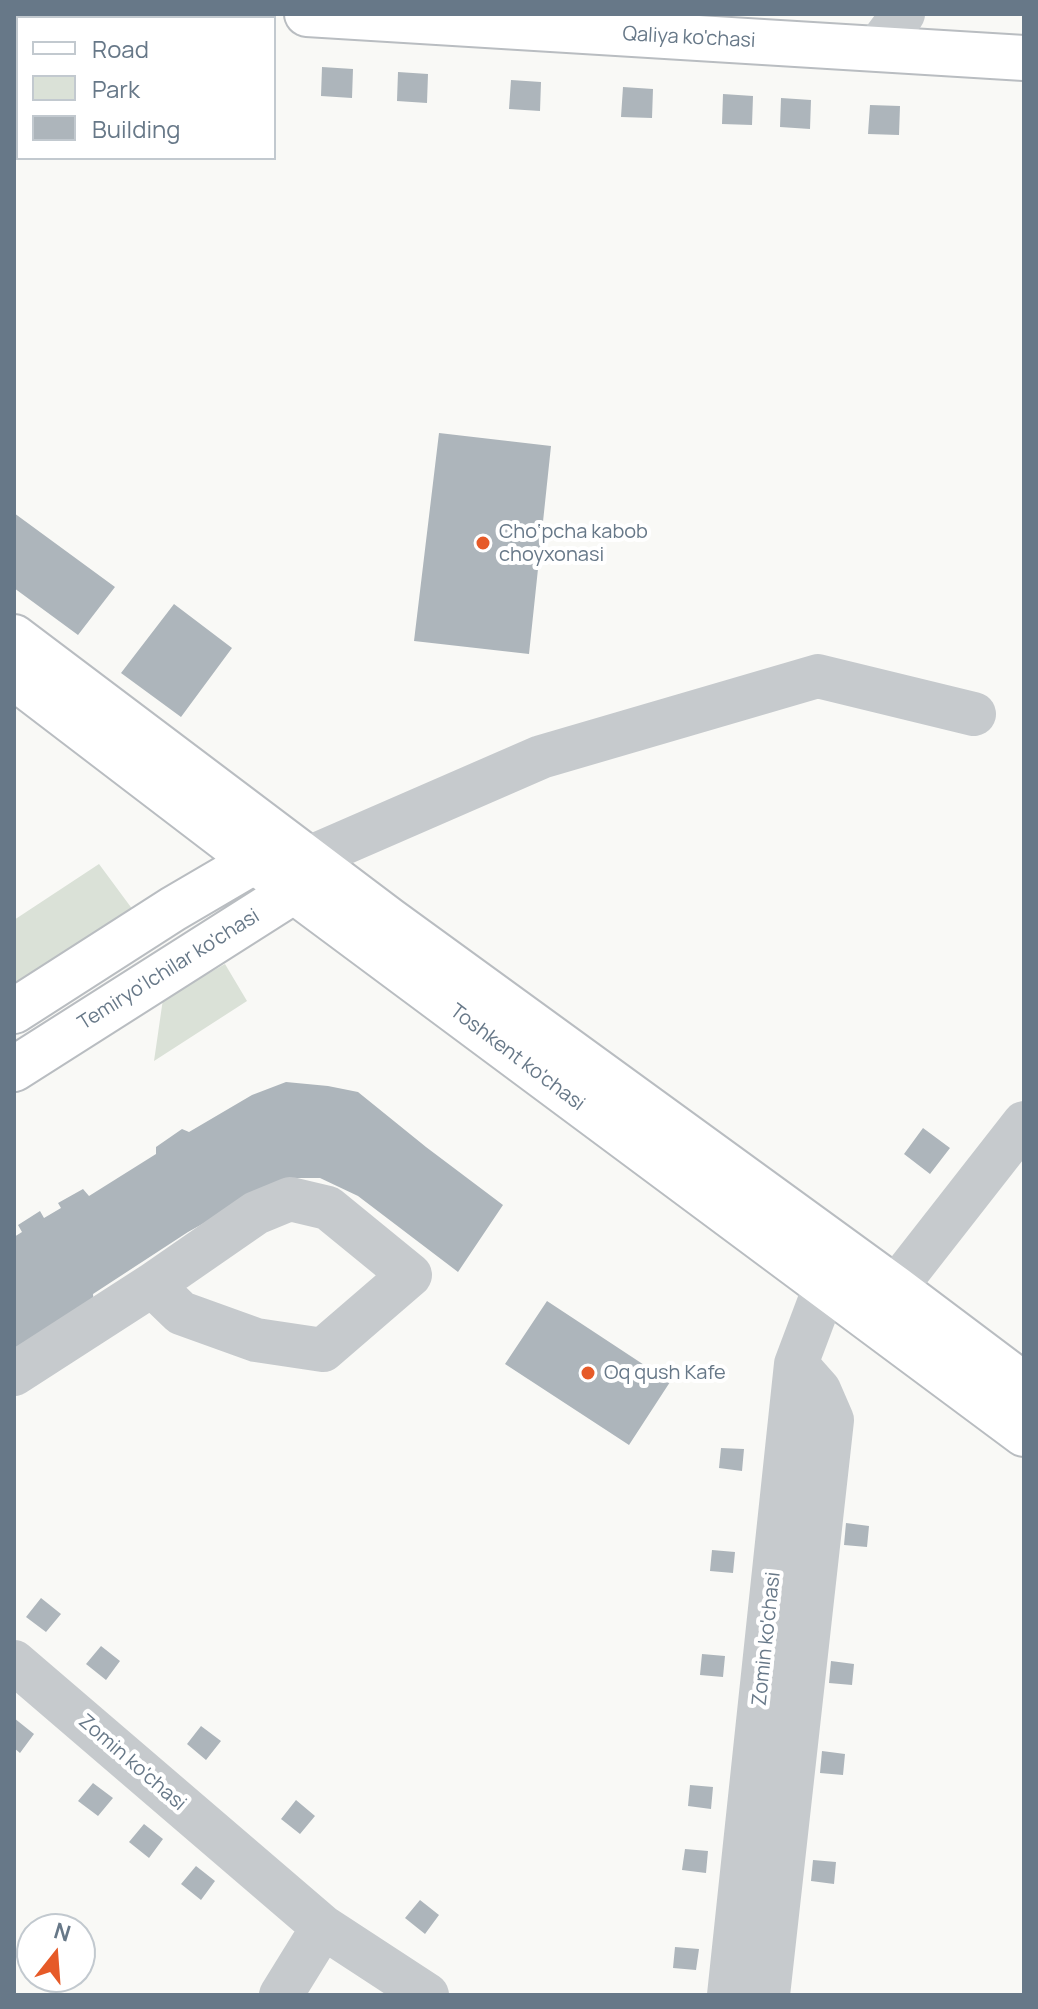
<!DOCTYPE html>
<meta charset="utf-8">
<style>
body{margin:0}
#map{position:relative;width:1038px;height:2009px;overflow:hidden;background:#f9f9f6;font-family:Manrope,sans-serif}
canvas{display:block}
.frame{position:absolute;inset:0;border:16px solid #677888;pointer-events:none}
.legend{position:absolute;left:16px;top:16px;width:260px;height:144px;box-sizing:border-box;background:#fff;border:2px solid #c2c9cf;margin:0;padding:10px 14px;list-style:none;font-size:24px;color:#677888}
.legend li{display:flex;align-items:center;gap:16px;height:40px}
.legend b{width:40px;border:2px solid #c2c9cf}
.north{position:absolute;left:16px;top:1913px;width:80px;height:80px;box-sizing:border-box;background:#fff;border:2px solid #c2c9cf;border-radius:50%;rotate:17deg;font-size:22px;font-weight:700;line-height:32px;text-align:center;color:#677888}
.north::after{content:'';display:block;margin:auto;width:28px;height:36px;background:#e65a28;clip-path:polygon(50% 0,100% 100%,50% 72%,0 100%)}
</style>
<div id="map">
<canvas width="1038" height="2009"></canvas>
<div class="frame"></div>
<ul class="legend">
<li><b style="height:10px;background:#fff"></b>Road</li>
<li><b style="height:22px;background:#dae1d7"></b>Park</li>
<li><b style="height:22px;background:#adb5bb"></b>Building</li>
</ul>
<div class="north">N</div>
</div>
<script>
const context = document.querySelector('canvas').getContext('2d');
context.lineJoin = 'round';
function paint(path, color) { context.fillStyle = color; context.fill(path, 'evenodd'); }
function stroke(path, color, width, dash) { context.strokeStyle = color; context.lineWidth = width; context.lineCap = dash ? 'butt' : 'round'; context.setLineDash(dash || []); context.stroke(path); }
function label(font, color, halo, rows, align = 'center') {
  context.font = font + ' Manrope,sans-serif'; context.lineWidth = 8; context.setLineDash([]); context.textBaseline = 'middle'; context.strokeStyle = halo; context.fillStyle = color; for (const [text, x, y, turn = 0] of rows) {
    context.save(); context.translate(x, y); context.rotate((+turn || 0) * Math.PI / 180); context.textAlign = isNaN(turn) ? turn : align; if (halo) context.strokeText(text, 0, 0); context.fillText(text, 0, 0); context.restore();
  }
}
paint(new Path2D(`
 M 99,864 L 133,910 L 14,985 L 14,920 Z
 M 225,964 L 247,1001 L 154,1061 L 163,999 Z`), '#dae1d7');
paint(new Path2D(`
 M 322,67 L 353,69 L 352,98 L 321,96 Z
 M 398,72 L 428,74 L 427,103 L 397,101 Z
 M 511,80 L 541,82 L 540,111 L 509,109 Z
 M 623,87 L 653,89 L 652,118 L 621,117 Z
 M 723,94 L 753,96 L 752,125 L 722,124 Z
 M 781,98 L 811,100 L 810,129 L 780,127 Z
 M 870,105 L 900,106 L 899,135 L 868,134 Z
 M 439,433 L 551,446 L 529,654 L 414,641 Z
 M 14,513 L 115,587 L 78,635 L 14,588 Z
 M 174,604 L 232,648 L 181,717 L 121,673 Z
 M 286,1082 L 328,1086 L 358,1092 L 426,1147 L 503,1205 L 458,1272 L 358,1196 L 320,1178 L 285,1178 L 188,1232 L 93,1294 L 94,1306 L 14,1356 L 14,1237 L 22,1232 L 18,1225 L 40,1211 L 44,1218 L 61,1208 L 58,1203 L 83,1189 L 89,1196 L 156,1154 L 156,1147 L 182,1129 L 189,1132 L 252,1095 Z
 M 923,1128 L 950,1148 L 930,1174 L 904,1154 Z
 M 547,1301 L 670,1382 L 629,1445 L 505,1364 Z
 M 721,1448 L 744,1449 L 742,1471 L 719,1468 Z
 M 846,1523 L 869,1526 L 867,1547 L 844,1545 Z
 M 712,1550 L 735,1552 L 733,1573 L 710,1571 Z
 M 41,1598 L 61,1614 L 46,1632 L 26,1617 Z
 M 101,1646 L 120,1661 L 106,1680 L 86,1664 Z
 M 702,1654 L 725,1656 L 723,1677 L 700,1675 Z
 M 831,1661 L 854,1664 L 852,1685 L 829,1683 Z
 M 14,1718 L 34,1734 L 20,1753 L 14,1748 Z
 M 201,1726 L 221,1741 L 206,1760 L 187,1744 Z
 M 822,1751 L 845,1754 L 843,1775 L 820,1773 Z
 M 93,1783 L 113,1798 L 98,1816 L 78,1801 Z
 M 690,1785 L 713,1787 L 711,1809 L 688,1806 Z
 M 296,1800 L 315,1816 L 300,1834 L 281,1819 Z
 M 144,1824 L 163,1839 L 149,1858 L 129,1842 Z
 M 685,1849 L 708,1851 L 706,1873 L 682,1870 Z
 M 813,1860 L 836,1862 L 834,1884 L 811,1881 Z
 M 196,1866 L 215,1881 L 201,1900 L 181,1884 Z
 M 420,1900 L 439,1915 L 425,1934 L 405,1918 Z
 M 675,1947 L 699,1949 L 696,1970 L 673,1968 Z`), '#adb5bb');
const major = new Path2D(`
 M 307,14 L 1024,58
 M 14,637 L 389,920 L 895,1288 L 1024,1385
 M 14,677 L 294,891 L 1024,1434
 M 14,1011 L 173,909 L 255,861 L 266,857 L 279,854
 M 14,1069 L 294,891 C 298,882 301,876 298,866`);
stroke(major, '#b9bdc1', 48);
stroke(new Path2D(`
 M 877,49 L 903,14
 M 309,858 L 541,757 L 818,676 L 974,714
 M 895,1288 L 1024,1123
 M 14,1374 L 152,1285 L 256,1213 L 290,1199 L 328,1208 L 410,1275 L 323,1350 L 256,1340 L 181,1313 L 152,1285
 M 14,1662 L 323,1927 L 427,1995
 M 281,1995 L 323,1927
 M 729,1995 L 796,1364 L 825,1287
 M 768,1995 L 832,1420 L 819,1390 L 796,1364`), '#c6cacd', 44);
stroke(major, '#fff', 44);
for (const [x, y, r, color] of [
 [483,543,8,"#e65a28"],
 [588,1373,8,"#e65a28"]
]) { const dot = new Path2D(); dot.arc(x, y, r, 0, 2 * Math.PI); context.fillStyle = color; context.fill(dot); stroke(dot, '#fff', 3); }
label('20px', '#677888', '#fff', [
 ["Qaliya ko'chasi",689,38,3],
 ["Temiryo'lchilar ko'chasi",169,970,-32],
 ["Toshkent ko'chasi",517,1058,37],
 ["Zomin ko'chasi",767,1639,-84],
 ["Zomin ko'chasi",132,1763,41]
]);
label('20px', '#677888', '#fff', [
 ["Cho‘pcha kabob",499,532],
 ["choyxonasi",499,555],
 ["Oq qush Kafe",604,1373]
], 'left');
</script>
